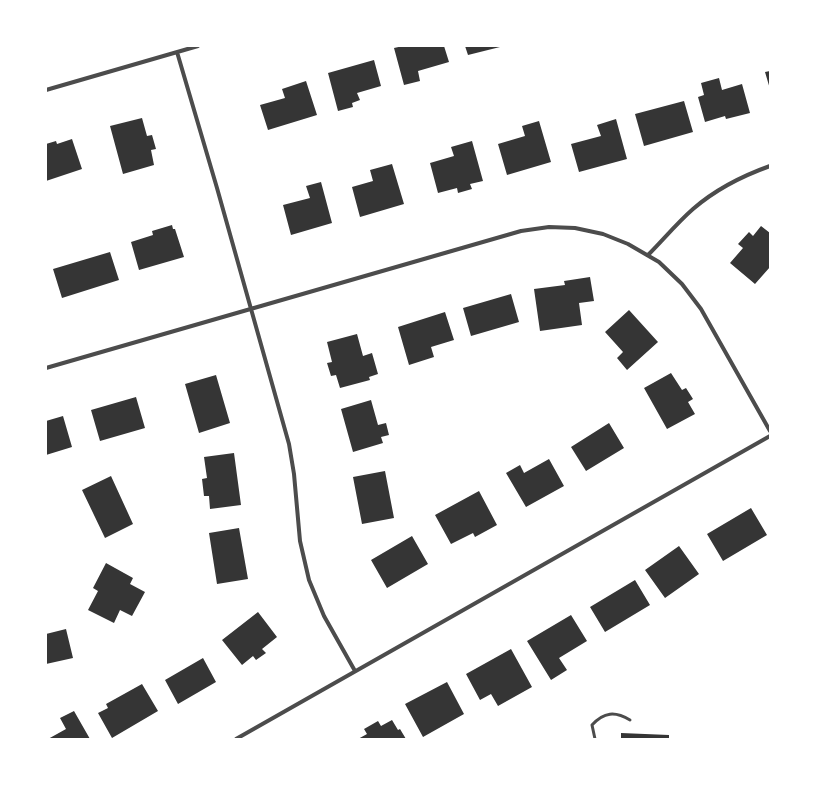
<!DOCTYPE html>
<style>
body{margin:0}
#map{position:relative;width:816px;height:785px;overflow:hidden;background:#fff;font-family:Inter,sans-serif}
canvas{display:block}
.frame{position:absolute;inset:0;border:47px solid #fff;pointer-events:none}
</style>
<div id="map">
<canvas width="816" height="785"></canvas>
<div class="frame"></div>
</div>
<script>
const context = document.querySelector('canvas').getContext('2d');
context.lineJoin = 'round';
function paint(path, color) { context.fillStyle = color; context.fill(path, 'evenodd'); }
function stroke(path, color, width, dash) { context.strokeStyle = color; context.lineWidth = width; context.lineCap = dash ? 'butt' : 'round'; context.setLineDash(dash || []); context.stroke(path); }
paint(new Path2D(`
 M 403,46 L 444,46 L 449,62 L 418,71 L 420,81 L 404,85 L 394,48 Z
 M 465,46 L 500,46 L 500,47 L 468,55 Z
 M 374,60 L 381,86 L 357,93 L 360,100 L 352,103 L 353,107 L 338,111 L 328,73 Z
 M 770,71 L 770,89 L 765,72 Z
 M 719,78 L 722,90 L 742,84 L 750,113 L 726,119 L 725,116 L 705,122 L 698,97 L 704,95 L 701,83 Z
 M 306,81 L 317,115 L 268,130 L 260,105 L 285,98 L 282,89 Z
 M 684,101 L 693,132 L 644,146 L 635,114 Z
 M 142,118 L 147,136 L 152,135 L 156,149 L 151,150 L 154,165 L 123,174 L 110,126 Z
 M 616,119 L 627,159 L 579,172 L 571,144 L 601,136 L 597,125 Z
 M 539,121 L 551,162 L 507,175 L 498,144 L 525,136 L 522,126 Z
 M 72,139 L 82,169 L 46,181 L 46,144 L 56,141 L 57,144 Z
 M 472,141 L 483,181 L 470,184 L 472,189 L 458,193 L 457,188 L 438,193 L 430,163 L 454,156 L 451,147 Z
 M 392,164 L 404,204 L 360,217 L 352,187 L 373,181 L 370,170 Z
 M 321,182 L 332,223 L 291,235 L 283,205 L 310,198 L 306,186 Z
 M 172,225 L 173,229 L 175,229 L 184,257 L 139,270 L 131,242 L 153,235 L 152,231 Z
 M 761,226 L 770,233 L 770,267 L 755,284 L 730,263 L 743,248 L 738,244 L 749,232 L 753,236 Z
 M 110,252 L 119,280 L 62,298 L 53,269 Z
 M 590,277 L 594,301 L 579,303 L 582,325 L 540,331 L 534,289 L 565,285 L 564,281 Z
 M 511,294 L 519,322 L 471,336 L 463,308 Z
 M 629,310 L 658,342 L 627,370 L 617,358 L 623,352 L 605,332 Z
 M 445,312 L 454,340 L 431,347 L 434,357 L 409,365 L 398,327 Z
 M 357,334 L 363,356 L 372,353 L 378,374 L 369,377 L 370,380 L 340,388 L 336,375 L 331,376 L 327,363 L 332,362 L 327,342 Z
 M 671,373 L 682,390 L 686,388 L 693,399 L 688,402 L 695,414 L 667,429 L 644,388 Z
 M 216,375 L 230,423 L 199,433 L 185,384 Z
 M 136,397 L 145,428 L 100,441 L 91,410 Z
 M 371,400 L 378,425 L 386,423 L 389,435 L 381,437 L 383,443 L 353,452 L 341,409 Z
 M 63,416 L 72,447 L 46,455 L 46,421 Z
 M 609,423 L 624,448 L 586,471 L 571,447 Z
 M 234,453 L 241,505 L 210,509 L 209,496 L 204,496 L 202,479 L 207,478 L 204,457 Z
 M 549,459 L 564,486 L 526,507 L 506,473 L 520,465 L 524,473 Z
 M 385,471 L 394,518 L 362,524 L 353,477 Z
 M 111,476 L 133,524 L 105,538 L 82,490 Z
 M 479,491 L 497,525 L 475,537 L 473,533 L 451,544 L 435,515 Z
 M 751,508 L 767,535 L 723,561 L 707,534 Z
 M 239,528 L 248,579 L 217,584 L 209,533 Z
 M 412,536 L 428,564 L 387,588 L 371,560 Z
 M 679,546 L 699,574 L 665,598 L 645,570 Z
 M 106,563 L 133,578 L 130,584 L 145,592 L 132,616 L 120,610 L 114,623 L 88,610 L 98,591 L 93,588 Z
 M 635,580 L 650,605 L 605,632 L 590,607 Z
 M 258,612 L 277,637 L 262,649 L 266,653 L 256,660 L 253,656 L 242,665 L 222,640 Z
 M 571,615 L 587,641 L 559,658 L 567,670 L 551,680 L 527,641 Z
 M 66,629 L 73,658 L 46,664 L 46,634 Z
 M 511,649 L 532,687 L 498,706 L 491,694 L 480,700 L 466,674 Z
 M 203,658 L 216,682 L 178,704 L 165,680 Z
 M 447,682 L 464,714 L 423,737 L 405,704 Z
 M 142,684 L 158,711 L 112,738 L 98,713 L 108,708 L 106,704 Z
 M 74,711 L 90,739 L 48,739 L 66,729 L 60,718 Z
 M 392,720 L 398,730 L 400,729 L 406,739 L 358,739 L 367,734 L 364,729 L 378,721 L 381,726 Z
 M 621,733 L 669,735 L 669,739 L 621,739 Z`), '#353535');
stroke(new Path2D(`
 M 595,739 L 592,725 C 604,712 615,711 630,720`), '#4c4c4c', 3);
stroke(new Path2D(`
 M 177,52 L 217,188 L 289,444 L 294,474 L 300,541 L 309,580 L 324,616 L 355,671
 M 46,90 L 198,46
 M 648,255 C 663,240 677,223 693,209 C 716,189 742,176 770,166
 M 46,368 L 521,231 L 549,227 L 575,228 L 603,234 L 628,244 L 659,262 L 682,284 L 701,309 L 770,431
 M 236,739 L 770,436`), '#4c4c4c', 4);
</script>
